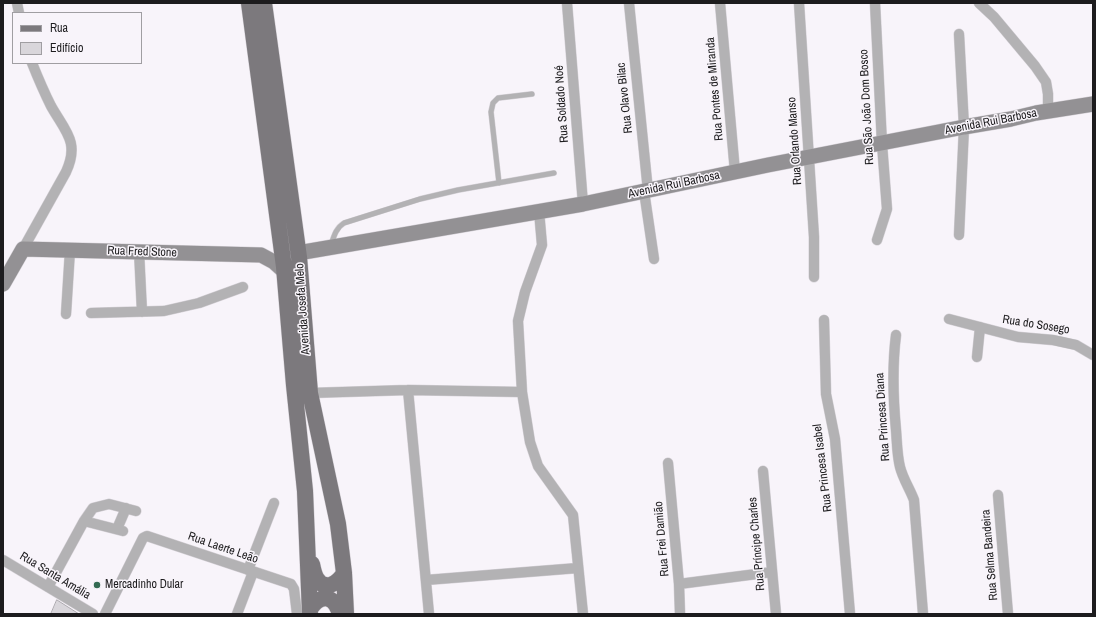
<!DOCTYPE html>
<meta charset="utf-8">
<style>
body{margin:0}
#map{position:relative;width:1096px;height:617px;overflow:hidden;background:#f8f4fa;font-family:"Archivo Narrow",sans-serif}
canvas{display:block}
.frame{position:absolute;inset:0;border:4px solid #1d1c1e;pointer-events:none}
.legend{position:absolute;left:12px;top:12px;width:130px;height:52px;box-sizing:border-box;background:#f8f4fa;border:1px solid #a09ea2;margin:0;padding:5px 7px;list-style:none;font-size:12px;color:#1d1c1e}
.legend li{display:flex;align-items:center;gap:8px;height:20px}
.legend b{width:20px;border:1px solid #a09ea2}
</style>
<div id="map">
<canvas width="1096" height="617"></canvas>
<div class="frame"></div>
<ul class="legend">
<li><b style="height:5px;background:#7c797d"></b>Rua</li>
<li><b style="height:11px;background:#d9d6db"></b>Edifício</li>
</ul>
</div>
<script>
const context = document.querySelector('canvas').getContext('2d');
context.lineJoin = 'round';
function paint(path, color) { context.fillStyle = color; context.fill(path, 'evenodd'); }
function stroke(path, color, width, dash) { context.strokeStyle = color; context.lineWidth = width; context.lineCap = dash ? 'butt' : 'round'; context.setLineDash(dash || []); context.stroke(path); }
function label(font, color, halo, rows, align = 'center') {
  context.font = font + ' "Archivo Narrow",sans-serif'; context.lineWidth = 3; context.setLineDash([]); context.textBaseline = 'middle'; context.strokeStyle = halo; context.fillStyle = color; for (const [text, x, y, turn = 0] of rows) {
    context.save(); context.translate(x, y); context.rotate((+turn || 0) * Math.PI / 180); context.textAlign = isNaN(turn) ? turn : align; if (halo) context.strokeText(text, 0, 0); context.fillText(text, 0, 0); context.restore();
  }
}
const building = new Path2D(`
 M 57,600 L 79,614 L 51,614 Z`);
paint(building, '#d9d6db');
stroke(building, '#adaaaf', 1);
const lane = new Path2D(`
 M 499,183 L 491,112 L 493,103 L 498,98 L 532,94
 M 331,245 C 334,236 336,228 344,223 L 420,199 L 458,190 L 554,173`);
const street = new Path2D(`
 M 17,3 L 19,13
 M 567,3 L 583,204
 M 629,3 L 648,191
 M 720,3 L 735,172
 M 799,3 L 814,237 L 814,277
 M 875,3 L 882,144 L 887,209 L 877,240
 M 979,3 L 994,17 L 1035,66 L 1046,82 L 1048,94 L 1048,111
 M 959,34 L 964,127 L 959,235
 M 644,191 L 654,259
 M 539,211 L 542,245 L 525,292 L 518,321 L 522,392 L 530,442 L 538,466 L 573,515 L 583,614
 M 23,249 L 66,172 C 80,142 65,131 51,106 C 44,92 38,78 32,63
 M 139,251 L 142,312
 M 91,313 L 164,311 L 199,303 L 243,287
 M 66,314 L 70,250
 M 949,319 L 1018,337 L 1053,340 L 1076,345 L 1093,355
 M 824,320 L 826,394 L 835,439 L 850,614
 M 896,335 C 892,367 893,398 896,430 C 897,442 897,455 900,467 C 903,479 910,489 914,500 L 923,614
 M 977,357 L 980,327
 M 408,390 L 429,614
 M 310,393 L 408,390 L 522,392
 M 668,463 L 679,584 L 680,614
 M 763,471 L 776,614
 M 998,495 L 1008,614
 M 84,521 L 123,531
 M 117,529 L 126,508
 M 3,560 L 93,614
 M 248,570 L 274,503
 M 426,580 L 578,568
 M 679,584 L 772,572
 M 48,587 L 84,521 L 93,508 L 109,504 L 136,511
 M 105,614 L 143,538 L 147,536 L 291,584 L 294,589 L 297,614
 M 237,614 L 253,572`);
const secondary = new Path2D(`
 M 298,253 L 583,204 L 768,165 L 964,127 L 1011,119 L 1036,113 L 1093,104
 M 3,284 L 23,249 L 261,255 L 274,262 L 285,272`);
const primary = new Path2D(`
 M 249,3 L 284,267 L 294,385 L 305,491 L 310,614
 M 264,3 L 299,257 L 310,393 L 338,524 L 344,573 L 346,614
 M 312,564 C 313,569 314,575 317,579 C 325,592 338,583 344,573
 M 310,609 C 321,593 334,595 340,614`);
stroke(lane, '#d5d1d7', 6);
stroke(street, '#d5d1d7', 11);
stroke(secondary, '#d5d1d7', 16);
stroke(primary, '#d5d1d7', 17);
stroke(lane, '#b3b2b4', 5);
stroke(street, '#b3b2b4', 10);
stroke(secondary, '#939194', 15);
stroke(primary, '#7c797d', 16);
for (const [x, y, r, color] of [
 [97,585,4,"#336a52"]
]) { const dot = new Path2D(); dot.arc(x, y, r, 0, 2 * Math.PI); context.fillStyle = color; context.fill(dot); stroke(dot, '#f8f4fa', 1.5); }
label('12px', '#1d1c1e', '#f8f4fa', [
 ["Rua Pontes de Miranda",715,89,-95],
 ["Rua Olavo Bilac",625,98,-96],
 ["Rua Soldado Noé",562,104,-94],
 ["Rua São João Dom Bosco",867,107,-93],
 ["Avenida Rui Barbosa",991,122,-11],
 ["Rua Orlando Manso",795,141,-94],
 ["Avenida Rui Barbosa",674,185,-12],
 ["Rua Fred Stone",142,252,2],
 ["Avenida Josefa Melo",303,309,-94],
 ["Rua do Sosego",1036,325,9],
 ["Rua Princesa Diana",883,417,-94],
 ["Rua Princesa Isabel",823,468,-97],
 ["Rua Frei Damião",662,539,-95],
 ["Rua Príncipe Charles",757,544,-95],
 ["Rua Laerte Leão",223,548,19],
 ["Rua Selma Bandeira",990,555,-95],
 ["Rua Santa Amália",55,576,31]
]);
label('12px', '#1d1c1e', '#f8f4fa', [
 ["Mercadinho Dular",105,585]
], 'left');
</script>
